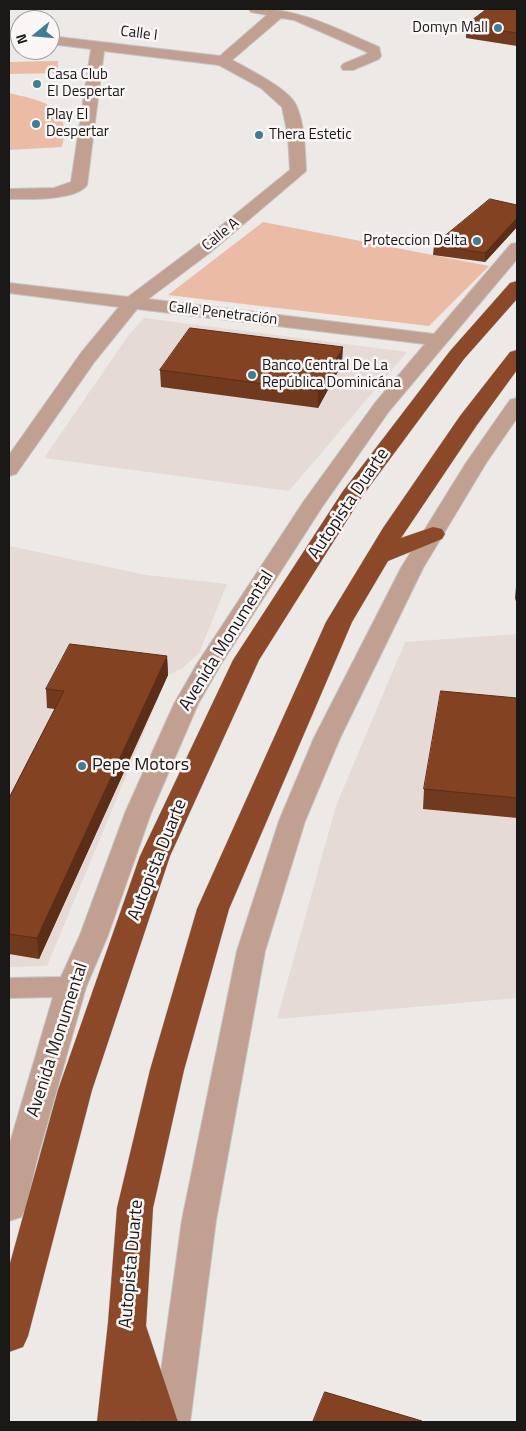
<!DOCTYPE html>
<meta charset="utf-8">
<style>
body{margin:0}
#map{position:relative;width:526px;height:1431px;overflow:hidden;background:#ece9e7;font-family:"Titillium Web",sans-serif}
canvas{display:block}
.frame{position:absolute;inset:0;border:10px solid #191817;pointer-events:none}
.north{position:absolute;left:10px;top:10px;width:50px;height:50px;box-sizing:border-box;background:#faf6f5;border:1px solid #a09d9c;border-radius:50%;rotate:253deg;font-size:14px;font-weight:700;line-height:20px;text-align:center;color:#191817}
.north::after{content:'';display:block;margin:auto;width:18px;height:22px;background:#407d93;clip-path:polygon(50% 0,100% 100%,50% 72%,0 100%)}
</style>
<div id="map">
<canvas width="526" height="1431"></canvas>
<div class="frame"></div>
<div class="north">N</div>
</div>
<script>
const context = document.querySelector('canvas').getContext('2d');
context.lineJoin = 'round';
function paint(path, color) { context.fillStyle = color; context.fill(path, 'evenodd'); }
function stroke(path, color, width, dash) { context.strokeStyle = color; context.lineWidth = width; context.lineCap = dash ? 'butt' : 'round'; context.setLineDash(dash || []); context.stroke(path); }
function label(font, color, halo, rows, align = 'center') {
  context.font = font + ' "Titillium Web",sans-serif'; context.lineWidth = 5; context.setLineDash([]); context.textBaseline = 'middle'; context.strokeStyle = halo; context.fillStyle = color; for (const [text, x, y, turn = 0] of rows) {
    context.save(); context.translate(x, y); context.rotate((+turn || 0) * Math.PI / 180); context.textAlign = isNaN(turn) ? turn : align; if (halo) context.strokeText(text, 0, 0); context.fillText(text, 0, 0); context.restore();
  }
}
paint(new Path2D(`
 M 144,318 L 407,352 L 289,491 L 44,458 L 128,336 Z
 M 9,546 L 146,575 L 227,584 L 199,653 L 183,668 L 168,675 L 47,966 L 9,967 Z
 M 517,634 L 517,998 L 277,1019 L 336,806 L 405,642 Z`), '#e5dad5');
paint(new Path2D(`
 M 58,61 L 58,73 L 9,74 L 9,62 Z
 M 9,93 C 42,101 73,105 62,147 L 9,150 Z
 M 263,222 L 489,266 L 429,326 L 168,295 Z`), '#ebbba5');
const street = new Path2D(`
 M 249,9 C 296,6 337,29 379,47 L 381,56 L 379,59 L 353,70 L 343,70 L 341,67 L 343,64 L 367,54 L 367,52 L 294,20 L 281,18 L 232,60 C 248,69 289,89 296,105 C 305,125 305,150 306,171 L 212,251 L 148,299 L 434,334 L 511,244 L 517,243 L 517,259 L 389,411 L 322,507 L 221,664 L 198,704 L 151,813 L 108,935 L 86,987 L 36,1163 L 26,1208 L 21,1217 L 9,1221 L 9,1146 L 53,997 L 9,998 L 9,978 L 61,977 L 80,935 L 125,813 L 174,704 L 197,664 L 304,501 L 375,403 L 425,344 L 137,309 L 95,361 L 16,474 L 9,476 L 9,455 L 81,353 L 119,307 L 9,293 L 9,283 L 128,297 L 200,243 L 290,170 L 288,136 L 282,107 L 261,88 L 219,65 L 104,51 L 87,185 C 76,201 27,199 9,199 L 9,189 L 54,188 L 71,182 L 91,49 L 50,44 L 50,36 L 220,56 L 267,15 L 251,12 Z
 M 9,31 L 20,32 L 20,40 L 9,39 Z
 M 517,398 L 517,418 L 486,463 L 423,568 L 340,738 L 305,821 L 265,951 L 216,1220 L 190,1422 L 154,1422 L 182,1220 L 237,951 L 279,821 L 314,738 L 401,568 L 466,463 L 510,400 Z`);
const highway = new Path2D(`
 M 517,281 L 517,299 L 464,359 L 361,498 L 259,660 L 170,856 L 92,1090 L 28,1336 L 23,1347 L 9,1352 L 9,1267 L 58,1090 L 140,856 L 233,660 L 343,491 L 450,351 L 510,283 Z
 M 517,350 L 517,370 L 477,425 L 401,538 L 433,527 L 442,529 L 445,534 L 442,539 L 388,561 L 352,622 L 229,909 L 184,1070 L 153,1208 L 146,1326 L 178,1422 L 138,1422 L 137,1420 L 137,1422 L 97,1422 L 108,1323 L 117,1208 L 150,1070 L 197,909 L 326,622 L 383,528 L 460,416 L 510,352 Z`);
stroke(street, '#c6c3c2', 2);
stroke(highway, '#c6c3c2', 1);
paint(street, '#c1a091');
paint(highway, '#8b492a');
paint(new Path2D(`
 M 517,9 L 517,46 L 466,38 L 466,25 Z
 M 517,205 L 517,227 L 485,262 L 433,255 L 434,245 Z
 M 342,364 L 318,408 L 161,387 L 160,370 Z
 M 516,587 L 517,587 L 517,605 L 515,598 Z
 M 167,656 L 168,675 L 39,959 L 9,954 L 9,798 L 55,709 L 47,708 L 46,689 Z
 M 517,698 L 517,818 L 423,809 L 424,789 Z`), '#71391d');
paint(new Path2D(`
 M 517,218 L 517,227 L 485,262 L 485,253 Z
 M 343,347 L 342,364 L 318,408 L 318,391 Z
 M 167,656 L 168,675 L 39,959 L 37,938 Z`), '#5c2e18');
const building = new Path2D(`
 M 487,9 L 517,9 L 517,33 L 466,25 Z
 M 490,199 L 517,205 L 517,218 L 485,253 L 434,245 Z
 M 190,328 L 343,347 L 318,391 L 160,370 Z
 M 70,644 L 167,656 L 37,938 L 9,934 L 9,798 L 64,691 L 46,689 Z
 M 441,691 L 517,698 L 517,798 L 424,789 Z
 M 325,1392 L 422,1421 L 422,1422 L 313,1422 Z`);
paint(building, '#834222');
stroke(building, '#5c2e18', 1);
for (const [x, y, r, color] of [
 [498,28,5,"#407d93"],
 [37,84,5,"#407d93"],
 [36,124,5,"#407d93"],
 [259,135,5,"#407d93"],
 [477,241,5,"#407d93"],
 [252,375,5,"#407d93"],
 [82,766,5,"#407d93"]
]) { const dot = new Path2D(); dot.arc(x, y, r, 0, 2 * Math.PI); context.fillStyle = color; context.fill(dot); stroke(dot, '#faf6f5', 2); }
label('15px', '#191817', '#faf6f5', [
 ["Domyn Mall",488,28,"right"],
 ["Casa Club",47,75],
 ["El Despertar",47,92],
 ["Play El",46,115],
 ["Despertar",46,132],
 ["Thera Estetic",269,135],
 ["Proteccion Delta",467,241,"right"],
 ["Banco Central De La",262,366],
 ["República Dominicána",262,383]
], 'left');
label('15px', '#191817', '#faf6f5', [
 ["Calle I",139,34,7],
 ["Calle A",221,235,-39],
 ["Calle Penetración",223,314,7]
]);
label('18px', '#191817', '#faf6f5', [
 ["Autopista Duarte",349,504,-56],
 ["Avenida Monumental",227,641,-58],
 ["Autopista Duarte",158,860,-68],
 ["Avenida Monumental",58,1040,-72],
 ["Autopista Duarte",132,1264,-85]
]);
label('18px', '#191817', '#faf6f5', [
 ["Pepe Motors",92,766]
], 'left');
</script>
